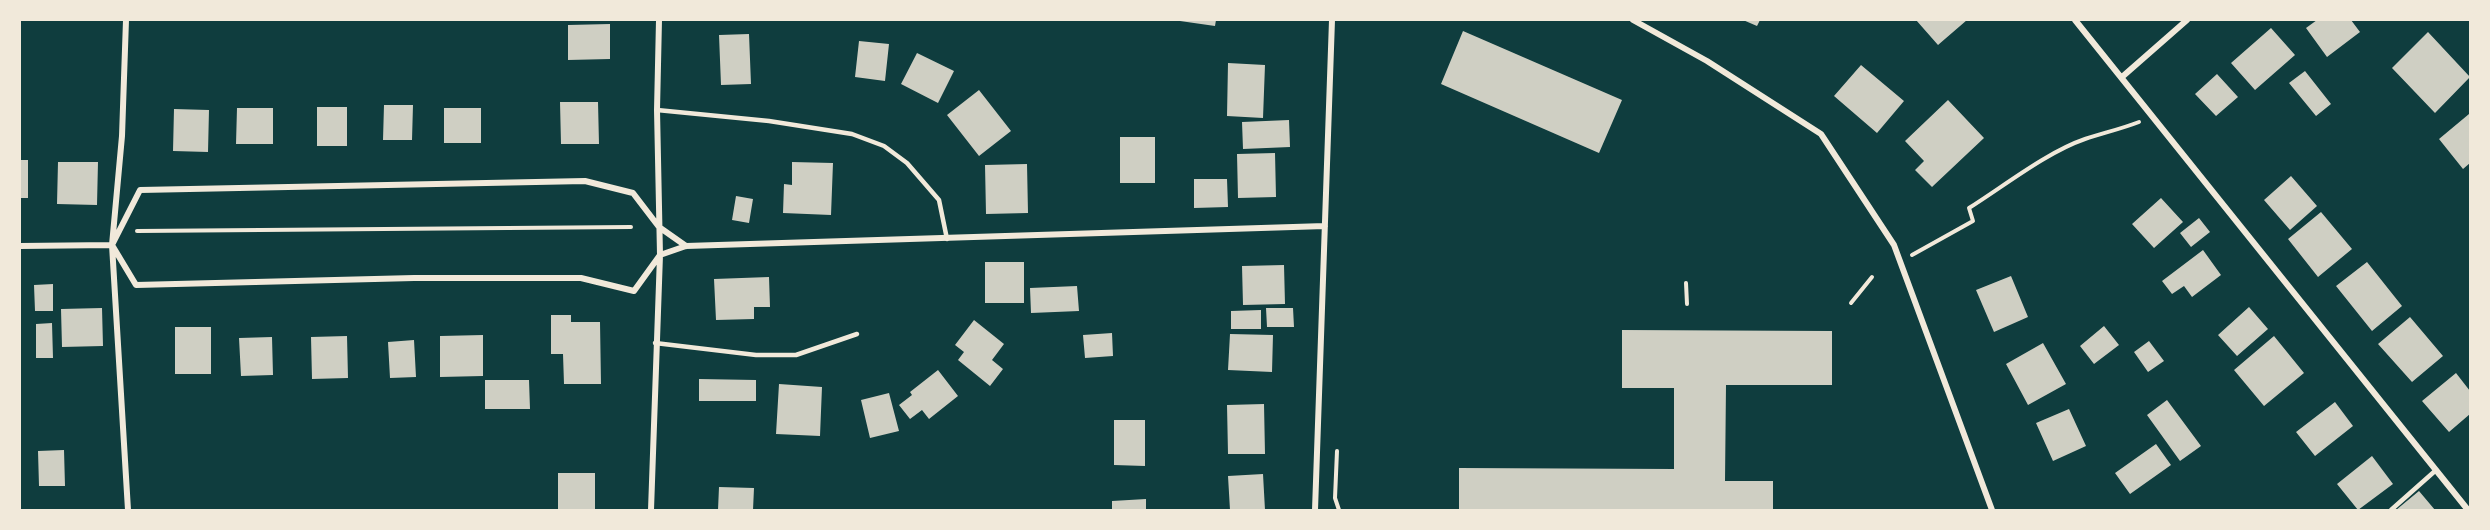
<!DOCTYPE html>
<style>
body{margin:0}
#map{position:relative;width:2490px;height:530px;overflow:hidden;background:#0f3d3e;font-family:"Roboto Condensed",sans-serif}
canvas{display:block}
.frame{position:absolute;inset:0;border:21px solid #f1e9da;pointer-events:none}
</style>
<div id="map">
<canvas width="2490" height="530"></canvas>
<div class="frame"></div>
</div>
<script>
const context = document.querySelector('canvas').getContext('2d');
context.lineJoin = 'round';
function paint(path, color) { context.fillStyle = color; context.fill(path, 'evenodd'); }
function stroke(path, color, width, dash) { context.strokeStyle = color; context.lineWidth = width; context.lineCap = dash ? 'butt' : 'round'; context.setLineDash(dash || []); context.stroke(path); }
paint(new Path2D(`
 M 1173,20 L 1216,20 L 1215,26 Z
 M 1743,20 L 1760,20 L 1757,26 Z
 M 1916,20 L 1967,20 L 1938,45 Z
 M 2317,20 L 2351,20 L 2360,32 L 2327,57 L 2306,28 Z
 M 610,24 L 610,59 L 568,60 L 568,25 Z
 M 2271,28 L 2295,55 L 2255,90 L 2231,63 Z
 M 1463,31 L 1622,100 L 1599,153 L 1441,84 Z
 M 2428,32 L 2470,77 L 2435,113 L 2392,68 Z
 M 749,34 L 751,84 L 721,85 L 719,35 Z
 M 859,41 L 889,44 L 885,81 L 855,77 Z
 M 917,53 L 954,71 L 938,103 L 901,84 Z
 M 1228,63 L 1265,65 L 1263,118 L 1227,116 Z
 M 1861,65 L 1904,101 L 1877,133 L 1834,96 Z
 M 2305,71 L 2331,104 L 2316,116 L 2289,83 Z
 M 2217,74 L 2238,97 L 2216,116 L 2195,94 Z
 M 979,90 L 1011,131 L 979,156 L 947,115 Z
 M 1948,100 L 1984,138 L 1932,187 L 1915,170 L 1924,161 L 1905,141 Z
 M 560,102 L 598,102 L 599,144 L 561,144 Z
 M 384,105 L 413,105 L 412,140 L 383,140 Z
 M 317,107 L 347,107 L 347,146 L 317,146 Z
 M 237,108 L 273,108 L 273,144 L 236,144 Z
 M 444,108 L 481,108 L 481,143 L 444,143 Z
 M 174,109 L 209,110 L 208,152 L 173,151 Z
 M 2469,114 L 2470,163 L 2463,169 L 2439,139 Z
 M 1289,120 L 1290,147 L 1243,149 L 1242,122 Z
 M 1120,137 L 1155,137 L 1155,183 L 1120,183 Z
 M 1275,153 L 1276,197 L 1238,198 L 1237,154 Z
 M 20,160 L 28,160 L 28,198 L 20,198 Z
 M 58,162 L 98,162 L 97,205 L 57,204 Z
 M 792,162 L 833,163 L 831,215 L 783,213 L 784,184 L 792,185 Z
 M 1027,164 L 1028,213 L 986,214 L 985,165 Z
 M 2291,176 L 2317,206 L 2290,230 L 2264,200 Z
 M 1194,179 L 1227,179 L 1228,207 L 1194,208 Z
 M 736,196 L 753,199 L 749,223 L 732,220 Z
 M 2161,198 L 2183,222 L 2154,248 L 2132,224 Z
 M 2321,212 L 2352,249 L 2318,277 L 2288,239 Z
 M 2199,218 L 2210,232 L 2191,247 L 2180,233 Z
 M 2203,250 L 2221,275 L 2192,297 L 2184,286 L 2172,294 L 2162,281 Z
 M 985,262 L 1024,262 L 1024,303 L 985,303 Z
 M 2367,262 L 2402,306 L 2372,331 L 2336,286 Z
 M 1284,265 L 1285,304 L 1243,305 L 1242,266 Z
 M 2011,276 L 2028,317 L 1994,332 L 1976,290 Z
 M 769,277 L 770,307 L 754,307 L 754,319 L 716,320 L 714,279 Z
 M 53,284 L 53,311 L 35,311 L 34,285 Z
 M 1077,286 L 1079,311 L 1031,313 L 1030,288 Z
 M 2249,307 L 2268,329 L 2237,356 L 2218,335 Z
 M 102,308 L 103,346 L 62,347 L 61,309 Z
 M 1266,308 L 1293,308 L 1294,327 L 1267,327 Z
 M 1261,310 L 1261,329 L 1231,329 L 1231,311 Z
 M 551,315 L 571,315 L 571,322 L 600,322 L 601,384 L 564,384 L 563,354 L 551,354 Z
 M 2410,317 L 2443,356 L 2412,382 L 2378,344 Z
 M 974,320 L 1004,344 L 992,360 L 1003,369 L 990,386 L 958,360 L 964,352 L 955,345 Z
 M 52,323 L 53,358 L 36,358 L 36,324 Z
 M 2104,326 L 2119,345 L 2094,364 L 2080,346 Z
 M 175,327 L 211,327 L 211,374 L 175,374 Z
 M 1622,330 L 1832,331 L 1832,385 L 1726,385 L 1725,481 L 1773,481 L 1773,510 L 1459,510 L 1459,468 L 1674,469 L 1674,388 L 1622,388 Z
 M 1112,333 L 1113,356 L 1085,358 L 1083,335 Z
 M 1230,334 L 1273,335 L 1272,372 L 1228,370 Z
 M 483,335 L 483,376 L 440,377 L 440,336 Z
 M 347,336 L 348,378 L 312,379 L 311,337 Z
 M 2274,336 L 2304,373 L 2264,406 L 2234,370 Z
 M 272,337 L 273,375 L 241,376 L 239,338 Z
 M 414,340 L 416,377 L 390,378 L 388,342 Z
 M 2149,341 L 2164,361 L 2148,372 L 2134,352 Z
 M 2043,343 L 2066,384 L 2028,405 L 2006,364 Z
 M 938,370 L 958,396 L 929,419 L 922,410 L 910,419 L 899,405 L 912,395 L 910,392 Z
 M 2456,373 L 2470,391 L 2470,414 L 2449,432 L 2422,401 Z
 M 699,379 L 756,380 L 756,401 L 699,401 Z
 M 485,380 L 529,380 L 530,409 L 485,409 Z
 M 779,384 L 822,387 L 820,436 L 776,434 Z
 M 889,393 L 899,431 L 870,438 L 861,400 Z
 M 2167,400 L 2201,446 L 2180,461 L 2147,415 Z
 M 2335,402 L 2353,426 L 2315,456 L 2296,432 Z
 M 1264,404 L 1265,454 L 1228,454 L 1227,405 Z
 M 2069,409 L 2086,446 L 2053,461 L 2036,423 Z
 M 1114,420 L 1145,420 L 1145,466 L 1114,465 Z
 M 2156,444 L 2171,465 L 2130,494 L 2115,473 Z
 M 64,450 L 65,486 L 39,486 L 38,451 Z
 M 2372,456 L 2393,484 L 2358,510 L 2337,484 Z
 M 558,473 L 595,473 L 595,510 L 558,510 Z
 M 1263,474 L 1265,510 L 1230,510 L 1228,476 Z
 M 719,487 L 754,488 L 753,510 L 718,510 Z
 M 2419,491 L 2435,510 L 2396,510 Z
 M 1146,499 L 1146,510 L 1112,510 L 1112,501 Z`), '#cfcfc3');
stroke(new Path2D(`
 M 137,231 L 631,227
 M 1912,255 L 1973,221 L 1969,208 C 2004,186 2047,152 2085,139 C 2103,133 2121,129 2139,122
 M 1686,283 L 1687,304
 M 1851,303 L 1872,277
 M 1337,451 L 1335,498 L 1339,510`), '#f1e9da', 4);
stroke(new Path2D(`
 M 657,110 L 769,121 L 852,134 L 884,146 L 907,163 L 939,200 L 947,239
 M 655,343 L 756,355 L 796,355 L 857,334
 M 2391,510 L 2435,471`), '#f1e9da', 4.5);
stroke(new Path2D(`
 M 126,20 L 122,136 L 112,245 L 128,510
 M 1633,20 L 1707,61 L 1821,134 L 1894,245 L 1992,510
 M 2075,20 L 2468,510
 M 2122,77 L 2187,20
 M 112,245 L 140,190 L 585,181 L 633,193 L 659,227 L 686,246
 M 20,246 L 112,245 L 136,285 L 414,278 L 581,278 L 634,291 L 660,255 L 686,246 L 1325,226
 M 651,510 L 660,255 L 657,110 L 659,20
 M 1315,510 L 1332,20`), '#f1e9da', 6);
</script>
